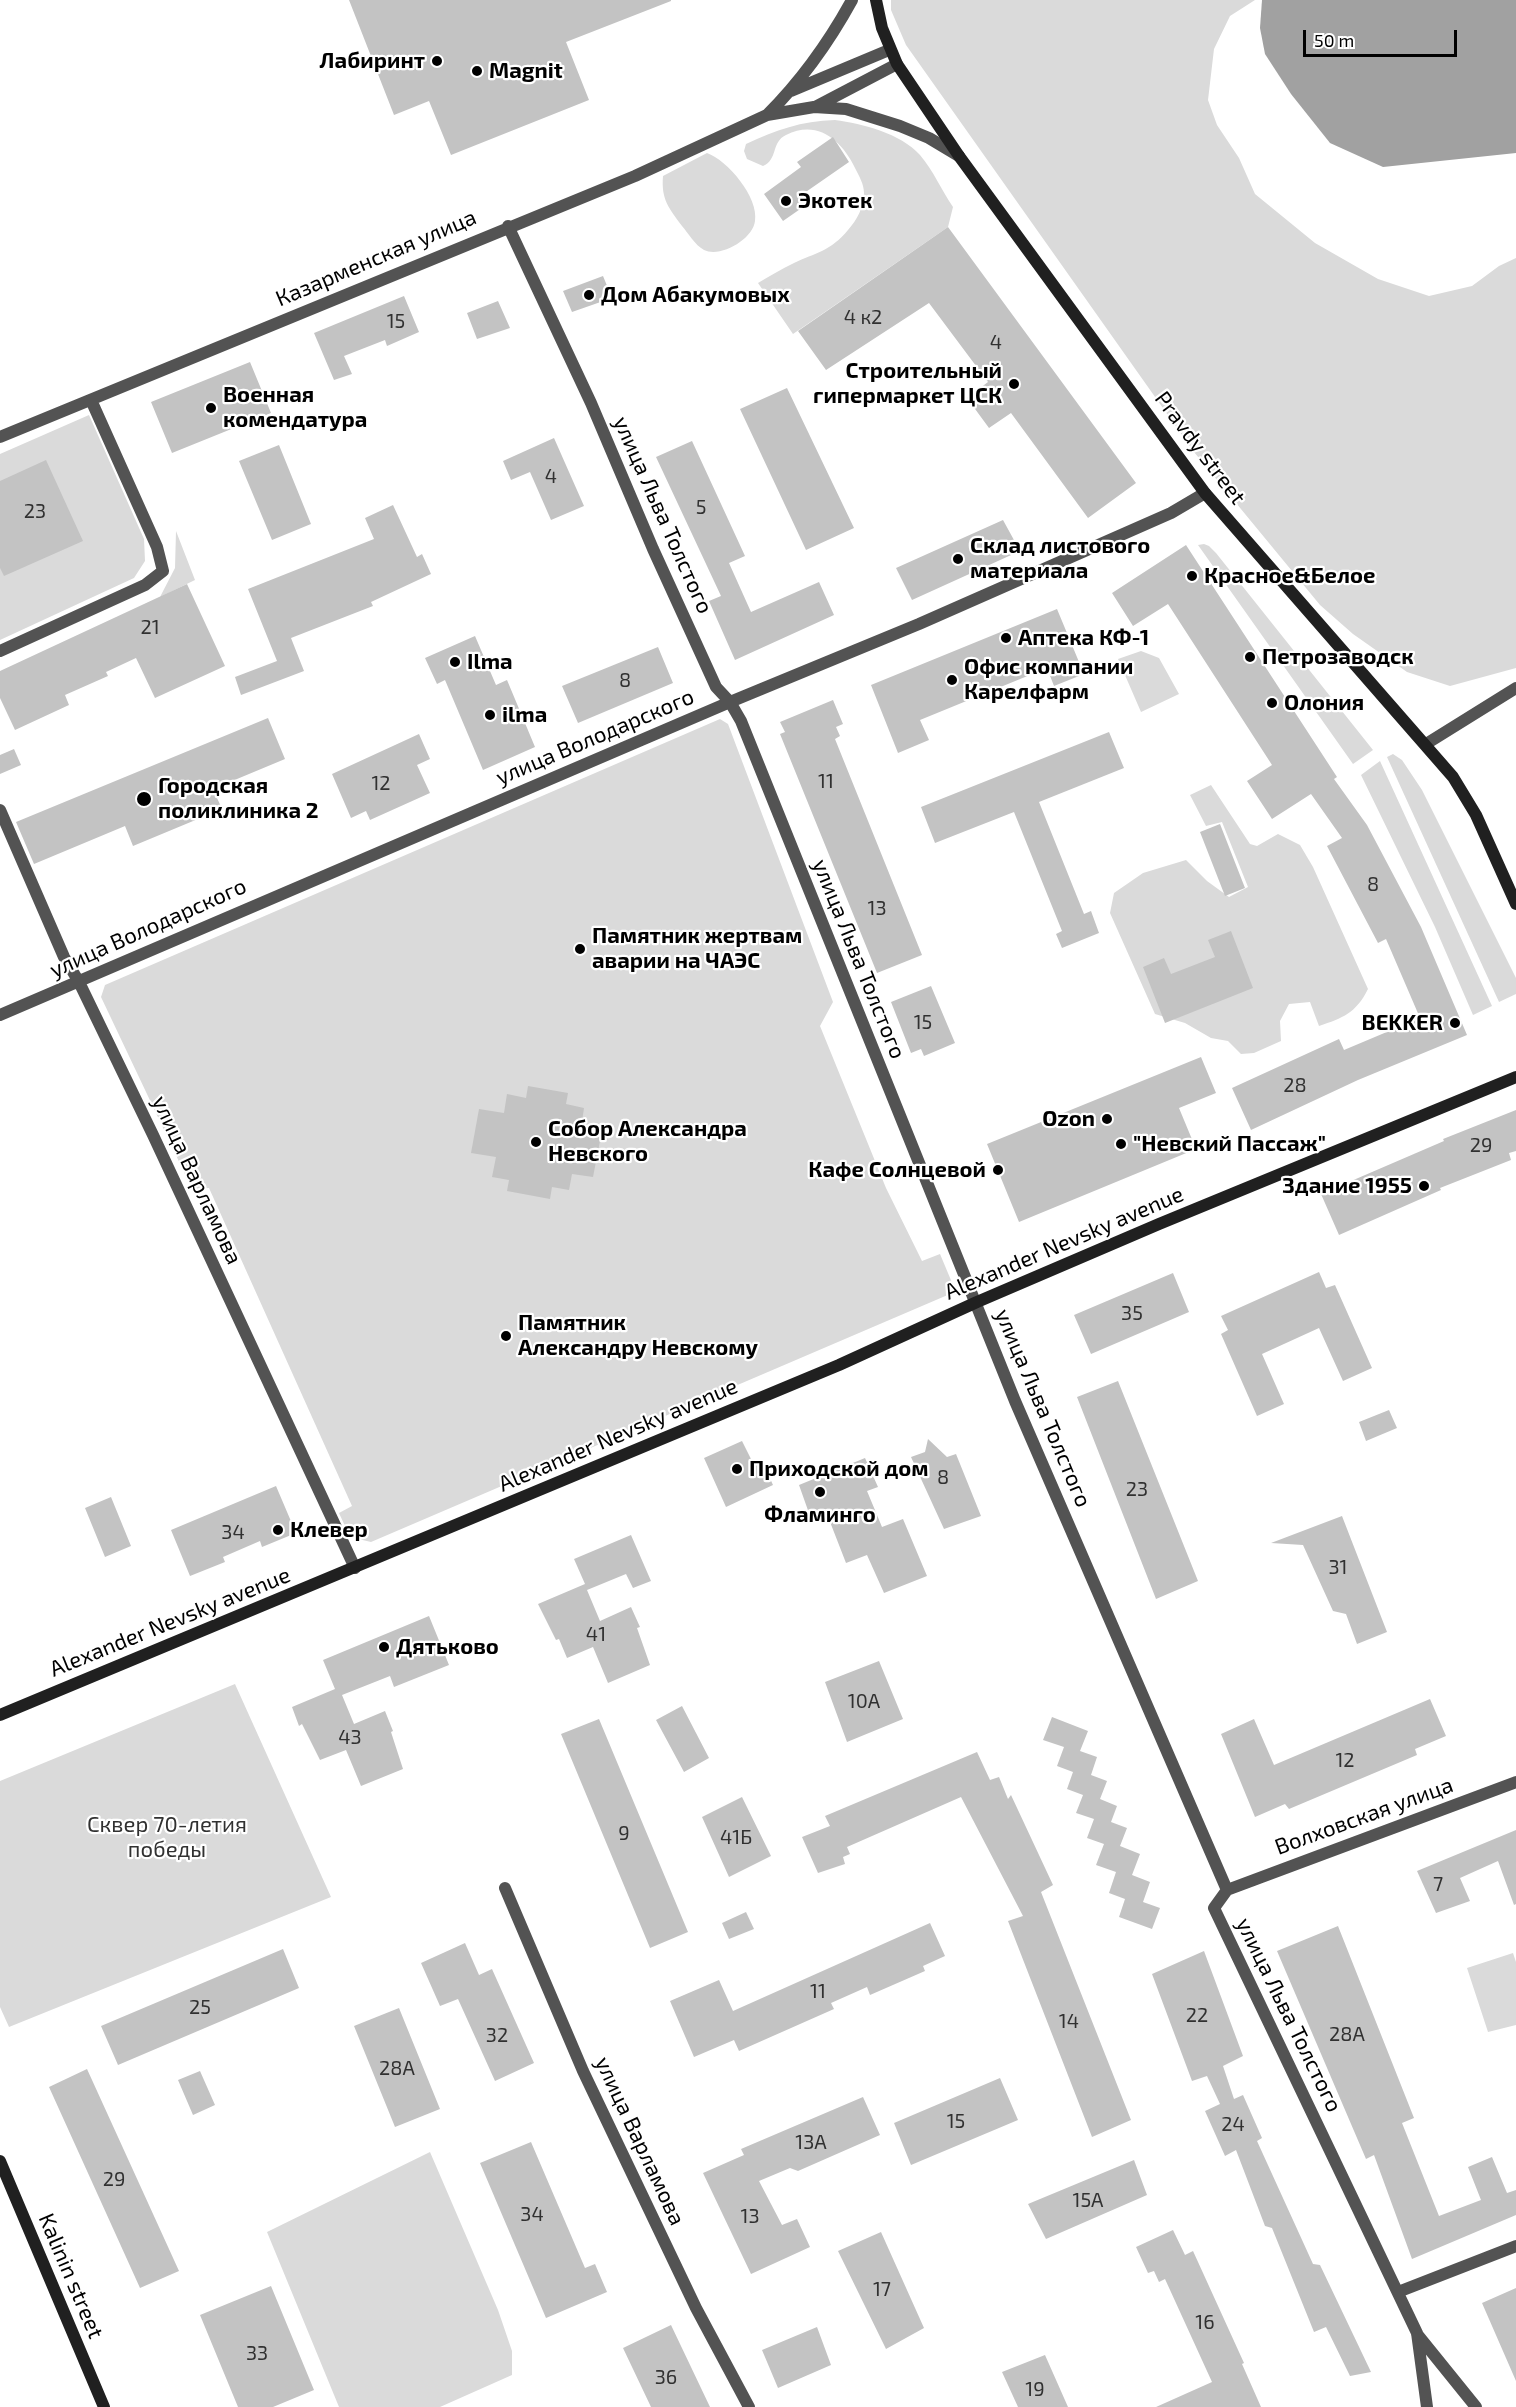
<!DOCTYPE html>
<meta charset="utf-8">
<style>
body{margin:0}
#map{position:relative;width:1516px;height:2407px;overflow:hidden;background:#fff;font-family:"Exo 2",sans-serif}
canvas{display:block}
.scale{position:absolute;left:1303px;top:30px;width:154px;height:27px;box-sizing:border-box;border:3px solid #000;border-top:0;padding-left:8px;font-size:18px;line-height:21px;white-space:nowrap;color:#000;-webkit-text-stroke:4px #fff;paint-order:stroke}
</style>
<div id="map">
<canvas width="1516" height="2407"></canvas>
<div class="scale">50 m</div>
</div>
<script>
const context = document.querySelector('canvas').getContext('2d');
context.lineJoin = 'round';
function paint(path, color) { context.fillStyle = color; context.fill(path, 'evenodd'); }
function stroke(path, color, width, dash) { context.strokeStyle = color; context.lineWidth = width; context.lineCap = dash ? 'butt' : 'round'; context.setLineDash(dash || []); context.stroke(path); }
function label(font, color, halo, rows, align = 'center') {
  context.font = font + ' "Exo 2",sans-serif'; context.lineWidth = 4.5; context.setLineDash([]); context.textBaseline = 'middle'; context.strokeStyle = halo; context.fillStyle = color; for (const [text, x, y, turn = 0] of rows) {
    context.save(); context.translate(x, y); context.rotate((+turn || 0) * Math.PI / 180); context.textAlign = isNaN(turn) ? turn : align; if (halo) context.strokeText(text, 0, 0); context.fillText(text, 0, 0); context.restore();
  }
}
paint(new Path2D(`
 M 891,0 L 1255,0 L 1230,16 L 1214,49 L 1208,100 L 1217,125 L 1239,158 L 1255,194 L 1315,243 L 1378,279 L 1429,296 L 1472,286 L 1499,266 L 1516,258 L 1516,668 L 1450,686 L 1407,672 L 1353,634 L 1320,605 L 1194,452 L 906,45 L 891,10 Z
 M 835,120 C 863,124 900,133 920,155 C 933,170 942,191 953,207 L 948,227 L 793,334 L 758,283 C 770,276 781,269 794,263 C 815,253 831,251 848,230 C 857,220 864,207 864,193 C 864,184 859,176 855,168 C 842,141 818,119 786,135 C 771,142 778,160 763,166 L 747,159 L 744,151 L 746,144 C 776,130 801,121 835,120 Z
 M 707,153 C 727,160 759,197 755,221 C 753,239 721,258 704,250 C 695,245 688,233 682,226 C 669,208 661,200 663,176 Z
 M 89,415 L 144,539 L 145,561 L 134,578 L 0,640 L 0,454 Z
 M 176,531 L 195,580 L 160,597 L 175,568 Z
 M 1204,544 L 1209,546 L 1216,553 L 1373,750 L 1353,764 L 1198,545 Z
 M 1141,651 L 1159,658 L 1179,694 L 1141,712 L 1118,659 Z
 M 720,719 L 728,724 L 833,1002 L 820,1026 L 886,1188 L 922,1261 L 940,1254 L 953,1285 L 950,1294 L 371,1542 L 350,1537 L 339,1513 L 352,1506 L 209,1188 L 192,1189 L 101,997 L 105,985 Z
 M 1393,754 L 1402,760 L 1422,790 L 1516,978 L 1516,994 L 1499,1002 L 1387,757 Z
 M 1380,761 L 1492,1006 L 1473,1015 L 1435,927 L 1361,775 Z
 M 1211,785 L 1250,844 L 1257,846 L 1278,834 L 1300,845 L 1313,867 L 1368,989 C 1356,1013 1343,1018 1319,1026 L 1310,1002 L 1289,1004 L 1280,1021 L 1281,1041 L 1254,1053 L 1241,1054 L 1228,1041 L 1211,1038 L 1185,1023 L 1155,1014 L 1110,913 L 1114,893 L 1143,873 L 1186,860 L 1207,881 L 1229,897 L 1248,887 L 1222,822 L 1206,826 L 1190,795 Z
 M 235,1684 L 331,1897 L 9,2027 L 0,2007 L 0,1781 Z
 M 1513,1953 L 1516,1962 L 1516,2025 L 1488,2032 L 1467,1968 Z
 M 430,2152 L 498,2310 L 512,2351 L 512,2375 L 440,2407 L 339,2407 L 267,2232 Z`), '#dadada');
paint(new Path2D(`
 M 1262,0 L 1516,0 L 1516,153 L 1383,167 L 1330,143 L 1291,94 L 1265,54 L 1260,28 Z`), '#a1a1a1');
paint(new Path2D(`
 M 349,0 L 671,0 L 671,1 L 566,42 L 589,100 L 451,155 L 429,101 L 394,115 Z
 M 833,137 L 849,162 L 800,196 L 806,205 L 783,221 L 764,194 L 801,167 L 797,162 Z
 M 948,227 L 1136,483 L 1088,518 L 1011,413 L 989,428 L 967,398 L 988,382 L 929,303 L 826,370 L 798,331 Z
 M 603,276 L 612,298 L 572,312 L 563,291 Z
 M 404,296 L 419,332 L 387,346 L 385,340 L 344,356 L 352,374 L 334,380 L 314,333 Z
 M 498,301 L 510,328 L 477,339 L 467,313 Z
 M 250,362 L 271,413 L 172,453 L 151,402 Z
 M 787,388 L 854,528 L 806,550 L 740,409 Z
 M 554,438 L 584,506 L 551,520 L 530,472 L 511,480 L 503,461 Z
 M 692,441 L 745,556 L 729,563 L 751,612 L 819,582 L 834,615 L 735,660 L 709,601 L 721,596 L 656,457 Z
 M 279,445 L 311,524 L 272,540 L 239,461 Z
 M 46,460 L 83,541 L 4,576 L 0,568 L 0,481 Z
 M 393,505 L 417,557 L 422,554 L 431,574 L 371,602 L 373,606 L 291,638 L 304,671 L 241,695 L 235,677 L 277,661 L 248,589 L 374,539 L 365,518 Z
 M 1003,520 L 1020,551 L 912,600 L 896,568 Z
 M 1186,545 L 1337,777 L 1334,779 L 1367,825 L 1421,927 L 1467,1035 L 1358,1080 L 1251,1130 L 1232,1088 L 1339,1039 L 1344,1050 L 1420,1018 L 1386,939 L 1378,943 L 1327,846 L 1342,838 L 1311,794 L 1272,819 L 1247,781 L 1272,765 L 1168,604 L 1133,626 L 1112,593 Z
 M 187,584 L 225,666 L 155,698 L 136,658 L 106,672 L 108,676 L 65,695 L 69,705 L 15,730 L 0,698 L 0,671 Z
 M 1057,609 L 1084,674 L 1054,686 L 1047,668 L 920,720 L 929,740 L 898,753 L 871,685 Z
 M 475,636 L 496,685 L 507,680 L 535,747 L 483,770 L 445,680 L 437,684 L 425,658 Z
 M 658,647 L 673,683 L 578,723 L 562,686 Z
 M 833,700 L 843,724 L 836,727 L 840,736 L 835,739 L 922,955 L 877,973 L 780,734 L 785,732 L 780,722 Z
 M 268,718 L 285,759 L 213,789 L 222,809 L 133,846 L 125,826 L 34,864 L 16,822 Z
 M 1109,732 L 1124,768 L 1039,802 L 1084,914 L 1091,911 L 1099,933 L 1062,948 L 1056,934 L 1062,931 L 1014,812 L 935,843 L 921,807 Z
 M 419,734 L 430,759 L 417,765 L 430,793 L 370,820 L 366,811 L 351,818 L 332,774 Z
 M 14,749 L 21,765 L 0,774 L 0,755 Z
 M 1220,824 L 1245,888 L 1225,896 L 1200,832 Z
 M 1231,931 L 1253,988 L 1165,1023 L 1143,967 L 1164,958 L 1171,974 L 1215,957 L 1208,940 Z
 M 931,986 L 955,1043 L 924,1056 L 921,1049 L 911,1053 L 891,1002 Z
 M 1201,1057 L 1216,1093 L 1179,1108 L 1196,1149 L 1019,1222 L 987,1144 Z
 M 528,1086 L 568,1093 L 566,1104 L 584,1108 L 581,1128 L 602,1131 L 593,1177 L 572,1174 L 569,1190 L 552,1187 L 550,1199 L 507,1191 L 509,1180 L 492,1177 L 496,1157 L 471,1153 L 479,1109 L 504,1113 L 507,1094 L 526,1098 Z
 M 1516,1110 L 1516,1151 L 1509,1153 L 1511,1160 L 1440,1188 L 1441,1190 L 1339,1235 L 1321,1194 L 1444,1141 L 1443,1139 Z
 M 1319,1272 L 1326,1288 L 1335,1285 L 1372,1368 L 1343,1381 L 1319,1328 L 1262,1354 L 1284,1404 L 1257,1416 L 1221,1334 L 1228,1330 L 1221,1316 Z
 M 1173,1273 L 1189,1312 L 1091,1354 L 1074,1315 Z
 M 1118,1381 L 1198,1581 L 1156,1599 L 1077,1397 Z
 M 1389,1410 L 1397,1428 L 1366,1441 L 1359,1422 Z
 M 928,1439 L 947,1457 L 956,1454 L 981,1516 L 944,1529 L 911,1457 L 925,1452 Z
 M 742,1441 L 753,1463 L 761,1459 L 773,1485 L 726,1507 L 704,1458 Z
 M 865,1458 L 878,1487 L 867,1491 L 882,1527 L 903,1519 L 927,1576 L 884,1593 L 867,1555 L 846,1563 L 825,1509 L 810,1516 L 799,1485 Z
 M 276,1486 L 296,1533 L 262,1547 L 260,1541 L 223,1557 L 225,1562 L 190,1576 L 171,1530 Z
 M 111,1497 L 131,1546 L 105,1557 L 85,1508 Z
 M 1342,1516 L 1387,1632 L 1357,1644 L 1346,1614 L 1333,1611 L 1303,1545 L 1271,1543 Z
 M 631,1535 L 651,1581 L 633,1588 L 626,1574 L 587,1590 L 600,1621 L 631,1607 L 640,1627 L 637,1628 L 650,1665 L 608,1683 L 593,1647 L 567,1658 L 559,1639 L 556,1640 L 538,1604 L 585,1584 L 574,1559 Z
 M 429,1616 L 449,1665 L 394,1687 L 390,1676 L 342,1695 L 354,1724 L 385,1711 L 393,1731 L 391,1732 L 403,1769 L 361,1786 L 346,1750 L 320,1760 L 302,1724 L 299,1726 L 292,1707 L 335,1689 L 323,1660 Z
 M 879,1661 L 903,1719 L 847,1742 L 825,1682 Z
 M 1430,1699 L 1446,1736 L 1415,1749 L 1417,1755 L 1289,1809 L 1285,1804 L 1255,1817 L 1221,1734 L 1254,1719 L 1274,1765 Z
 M 682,1706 L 709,1758 L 684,1772 L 656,1720 Z
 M 1052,1717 L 1088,1731 L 1080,1751 L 1097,1757 L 1091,1775 L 1107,1781 L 1100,1799 L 1117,1806 L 1111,1822 L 1127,1828 L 1120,1846 L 1140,1854 L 1132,1875 L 1150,1882 L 1143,1902 L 1160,1908 L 1152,1929 L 1119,1917 L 1125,1899 L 1109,1893 L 1116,1872 L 1096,1865 L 1104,1844 L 1087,1838 L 1094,1819 L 1076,1813 L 1083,1795 L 1067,1789 L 1073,1772 L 1057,1766 L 1064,1747 L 1043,1740 Z
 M 599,1719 L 688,1932 L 650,1948 L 561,1734 Z
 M 977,1752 L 990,1780 L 999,1777 L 1008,1799 L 1011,1795 L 1053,1885 L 1041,1892 L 1131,2120 L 1092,2137 L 1008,1921 L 1023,1916 L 961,1797 L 847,1847 L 850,1854 L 843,1857 L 845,1864 L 818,1873 L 802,1837 L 830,1826 L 825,1816 Z
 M 742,1797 L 771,1856 L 729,1877 L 702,1817 Z
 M 1516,1830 L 1516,1904 L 1514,1905 L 1498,1861 L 1460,1878 L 1470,1901 L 1436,1913 L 1417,1871 Z
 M 746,1912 L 754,1929 L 729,1939 L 722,1923 Z
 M 930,1923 L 945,1956 L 923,1966 L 925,1971 L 870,1995 L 867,1987 L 831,2003 L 834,2009 L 739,2051 L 734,2040 L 694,2057 L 670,2001 L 719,1980 L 733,2011 Z
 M 1338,1926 L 1414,2118 L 1402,2123 L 1439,2216 L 1481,2200 L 1468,2167 L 1492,2157 L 1507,2193 L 1516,2190 L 1516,2215 L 1412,2259 L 1374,2155 L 1366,2159 L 1277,1951 Z
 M 465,1943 L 479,1975 L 492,1969 L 534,2063 L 495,2081 L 458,1999 L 440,2006 L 421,1963 Z
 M 283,1949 L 299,1988 L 118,2065 L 101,2026 Z
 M 1204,1951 L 1243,2056 L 1223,2066 L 1234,2099 L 1243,2095 L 1262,2138 L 1257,2141 L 1313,2264 L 1320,2265 L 1371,2372 L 1350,2376 L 1326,2327 L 1314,2332 L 1272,2228 L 1265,2226 L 1236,2150 L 1225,2156 L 1205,2111 L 1220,2104 L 1207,2076 L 1192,2081 L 1152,1974 Z
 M 399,2008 L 440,2109 L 395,2127 L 354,2026 Z
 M 87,2069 L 179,2271 L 140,2288 L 49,2087 Z
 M 200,2071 L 215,2105 L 193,2115 L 178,2080 Z
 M 1000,2078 L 1018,2120 L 911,2165 L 894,2123 Z
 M 863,2097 L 880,2135 L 798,2171 L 790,2168 L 759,2181 L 782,2225 L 797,2219 L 810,2247 L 751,2274 L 703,2173 L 744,2155 L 741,2149 Z
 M 531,2142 L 585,2268 L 595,2264 L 607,2292 L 546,2318 L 480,2163 Z
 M 1134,2160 L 1147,2195 L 1046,2239 L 1028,2204 Z
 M 1173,2230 L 1185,2255 L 1193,2251 L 1244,2363 L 1242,2364 L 1261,2407 L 1156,2407 L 1212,2382 L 1165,2279 L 1159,2282 L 1154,2271 L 1148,2273 L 1136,2247 Z
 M 881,2232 L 924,2328 L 886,2349 L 838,2251 Z
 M 271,2286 L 314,2390 L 273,2407 L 238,2407 L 200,2315 Z
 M 1516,2288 L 1516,2381 L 1482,2303 Z
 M 671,2325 L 710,2407 L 651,2407 L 623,2348 Z
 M 817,2327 L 831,2365 L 778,2388 L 762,2350 Z
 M 1045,2355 L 1068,2407 L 1018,2407 L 1002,2372 Z`), '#c3c3c3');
stroke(new Path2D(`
 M 791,91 L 889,50
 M 815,107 L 897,64
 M 767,115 C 801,81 829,42 852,0
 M 508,226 L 591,403 L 653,549 L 716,687 L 730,702 L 741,721 L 1015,1401 L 1227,1890 L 1214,1908 L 1417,2333 L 1427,2407
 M 0,437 L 635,176 L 767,115 L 814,107 L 846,109 L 900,126 L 929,138 L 959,156
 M 0,651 L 145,585 L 163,571 L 157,547 L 91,400
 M 1426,744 L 1516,688
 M 0,810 L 64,957 L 79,982 L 153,1135 L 355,1568
 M 0,1015 L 730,702 L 919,624 L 1171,513 L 1205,493
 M 505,1888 L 583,2071 L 696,2308 L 749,2407
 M 1227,1890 L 1516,1782
 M 1398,2292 L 1516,2246
 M 1417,2334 L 1476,2407`), '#535353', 12);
stroke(new Path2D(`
 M 876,0 L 882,28 L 897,64 L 959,156 L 1205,493 L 1453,777 L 1476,815 L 1516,904
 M 0,1715 L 839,1365 L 977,1302 L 1159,1224 L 1516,1077
 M 0,2161 L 104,2407`), '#202020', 12);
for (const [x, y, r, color] of [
 [437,61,6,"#000"],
 [477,71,6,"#000"],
 [786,201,6,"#000"],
 [589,295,6,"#000"],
 [1014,384,6,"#000"],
 [211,408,6,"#000"],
 [958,559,6,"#000"],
 [1192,576,6,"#000"],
 [1006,638,6,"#000"],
 [1250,657,6,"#000"],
 [455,662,6,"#000"],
 [952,680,6,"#000"],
 [1272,703,6,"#000"],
 [490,715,6,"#000"],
 [144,799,8,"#000"],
 [580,949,6,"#000"],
 [1455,1023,6,"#000"],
 [1107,1119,6,"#000"],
 [536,1142,6,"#000"],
 [1121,1144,6,"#000"],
 [998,1170,6,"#000"],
 [1424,1186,6,"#000"],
 [506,1336,6,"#000"],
 [737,1469,6,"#000"],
 [820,1492,6,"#000"],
 [278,1530,6,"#000"],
 [384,1647,6,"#000"]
]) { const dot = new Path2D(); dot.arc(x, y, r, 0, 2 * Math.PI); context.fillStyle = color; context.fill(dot); stroke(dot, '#fff', 2); }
label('20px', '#313131', null, [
 ["4 к2",863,317],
 ["15",396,321],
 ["4",996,342],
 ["4",551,476],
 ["5",701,507],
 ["23",35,511],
 ["21",150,627],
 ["8",625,680],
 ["11",826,781],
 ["12",381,783],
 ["8",1373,884],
 ["13",877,908],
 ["15",923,1022],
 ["28",1295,1085],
 ["29",1481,1145],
 ["35",1132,1313],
 ["8",943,1477],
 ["23",1137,1489],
 ["34",233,1532],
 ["31",1338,1567],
 ["41",596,1634],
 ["10А",864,1701],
 ["43",350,1737],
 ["12",1345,1760],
 ["9",624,1833],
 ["41Б",736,1837],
 ["7",1438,1884],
 ["11",818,1991],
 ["25",200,2007],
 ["22",1197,2015],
 ["14",1069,2021],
 ["28А",1347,2034],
 ["32",497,2035],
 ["28А",397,2068],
 ["15",956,2121],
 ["24",1233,2124],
 ["13А",811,2142],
 ["29",114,2179],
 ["15А",1088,2200],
 ["34",532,2214],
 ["13",750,2216],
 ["17",882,2289],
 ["16",1205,2322],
 ["33",257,2353],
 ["36",666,2377],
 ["19",1035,2389]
]);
label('bold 22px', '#000', '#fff', [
 ["Лабиринт",425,61,"right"],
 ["Magnit",489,71],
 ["Экотек",798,201],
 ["Дом Абакумовых",601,295],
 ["Строительный",1002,371,"right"],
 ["гипермаркет ЦСК",1002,396,"right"],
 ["Военная",223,395],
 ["комендатура",223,420],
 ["Склад листового",970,546],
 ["материала",970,571],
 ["Красное&Белое",1204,576],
 ["Аптека КФ-1",1018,638],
 ["Петрозаводск",1262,657],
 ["Ilma",467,662],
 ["Офис компании",964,667],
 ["Карелфарм",964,692],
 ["Олония",1284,703],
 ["ilma",502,715],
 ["Городская",158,786],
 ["поликлиника 2",158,811],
 ["Памятник жертвам",592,936],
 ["аварии на ЧАЭС",592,961],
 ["BEKKER",1443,1023,"right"],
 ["Ozon",1095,1119,"right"],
 ["Собор Александра",548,1129],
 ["Невского",548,1154],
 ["\"Невский Пассаж\"",1133,1144],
 ["Кафе Солнцевой",986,1170,"right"],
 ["Здание 1955",1412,1186,"right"],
 ["Памятник",518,1323],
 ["Александру Невскому",518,1348],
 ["Приходской дом",749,1469],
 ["Фламинго",820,1515,"center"],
 ["Клевер",290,1530],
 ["Дятьково",396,1647]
], 'left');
label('22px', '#000', '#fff', [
 ["Казарменская улица",376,258,-23],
 ["Pravdy street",1200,448,53],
 ["улица Льва Толстого",663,515,66],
 ["улица Володарского",595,737,-23],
 ["улица Володарского",148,928,-24],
 ["улица Льва Толстого",859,959,68],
 ["улица Варламова",197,1180,65],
 ["Alexander Nevsky avenue",1064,1243,-23],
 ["улица Льва Толстого",1043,1408,67],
 ["Alexander Nevsky avenue",618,1435,-23],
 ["Alexander Nevsky avenue",170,1622,-22],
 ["Волховская улица",1364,1816,-20],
 ["улица Льва Толстого",1289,2015,64],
 ["улица Варламова",640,2141,65],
 ["Kalinin street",71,2276,67]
]);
label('22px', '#313131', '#fff', [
 ["Сквер 70-летия",167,1825],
 ["победы",167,1850]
]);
</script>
